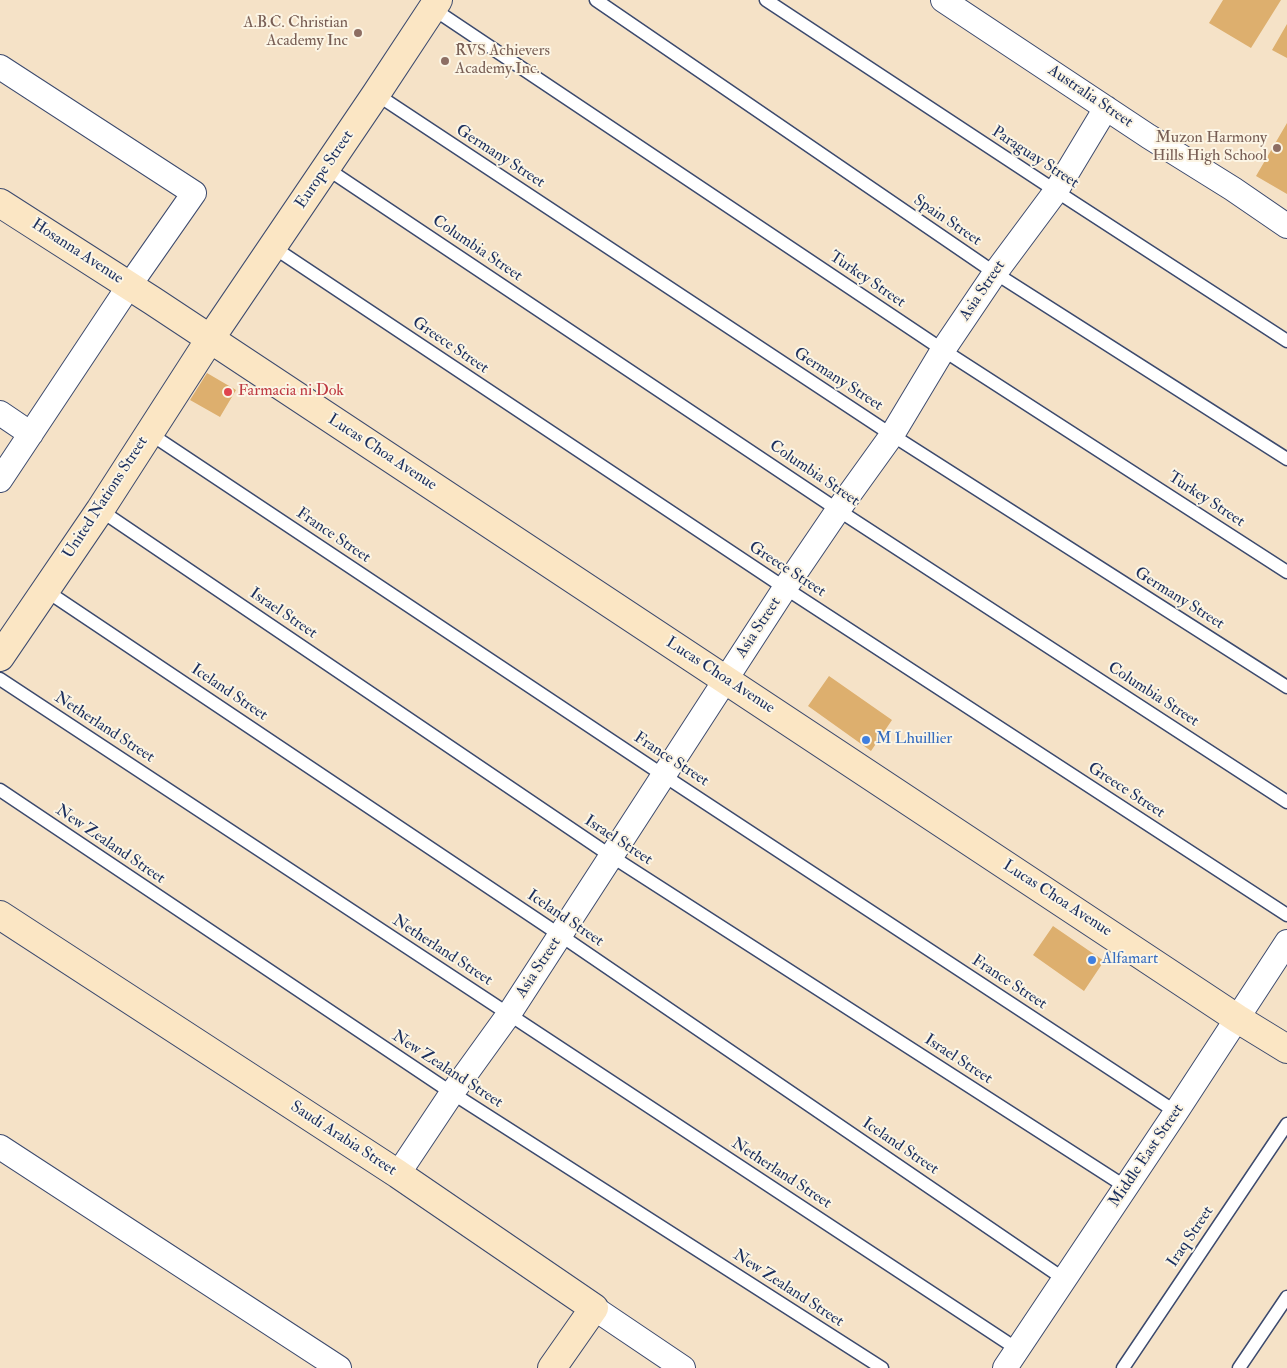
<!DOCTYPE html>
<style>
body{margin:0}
canvas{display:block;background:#f5e2c7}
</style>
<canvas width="1287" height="1368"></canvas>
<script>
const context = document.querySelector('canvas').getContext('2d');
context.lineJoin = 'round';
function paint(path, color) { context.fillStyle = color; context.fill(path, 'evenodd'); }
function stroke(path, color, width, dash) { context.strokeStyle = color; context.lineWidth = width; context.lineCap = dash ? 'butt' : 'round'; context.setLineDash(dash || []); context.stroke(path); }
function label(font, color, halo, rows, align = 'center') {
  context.font = font + ' "IM FELL Double Pica",serif'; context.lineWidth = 4; context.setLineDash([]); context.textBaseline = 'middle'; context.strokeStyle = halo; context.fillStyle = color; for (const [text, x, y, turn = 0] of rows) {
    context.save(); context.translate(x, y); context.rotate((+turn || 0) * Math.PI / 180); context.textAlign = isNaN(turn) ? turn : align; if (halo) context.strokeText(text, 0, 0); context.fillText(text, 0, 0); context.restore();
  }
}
paint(new Path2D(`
 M 1223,0 L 1281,0 L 1251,48 L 1209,23 Z
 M 1287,24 L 1287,58 L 1272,50 Z
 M 1287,123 L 1287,194 L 1256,176 Z
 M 207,373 L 236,390 L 220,417 L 190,400 Z
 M 829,676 L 892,720 L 871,751 L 808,706 Z
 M 1053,926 L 1104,961 L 1084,991 L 1033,955 Z`), '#ddaf6e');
const lane = new Path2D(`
 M 596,0 L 995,273 L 1287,459
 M 766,0 L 1056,191 L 1287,341
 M 432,8 L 943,350 L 1287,572
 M 376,94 L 892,435 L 1287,687
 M 326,168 L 838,510 L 1287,802
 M 273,247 L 785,588 L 1287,915
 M 149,433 L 663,775 L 1176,1112
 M 100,510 L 611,856 L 1126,1187
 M 45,590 L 560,935 L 1064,1279
 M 0,679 L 1017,1349
 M 0,790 L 452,1093 L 882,1368
 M 1123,1368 L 1287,1124
 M 1239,1368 L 1287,1297`);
const street = new Path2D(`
 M 943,0 L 1148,136 L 1233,189 L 1287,226
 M 0,67 L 194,193 L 129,286 L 0,480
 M 0,413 L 31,434
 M 0,1147 L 339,1368
 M 398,1174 L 452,1093 L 509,1014 L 785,588 L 838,510 L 892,435 L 943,350 L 995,273 L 1056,191 L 1106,108
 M 594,1308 L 683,1368
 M 1005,1368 L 1176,1112 L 1287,942`);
const secondary = new Path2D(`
 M 0,203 L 153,301 L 1238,1019 L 1287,1049
 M 0,657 L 100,510 L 210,339 L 376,94 L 438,0
 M 0,915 L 398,1174 L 594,1308 L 552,1368`);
stroke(lane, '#3c4a6e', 15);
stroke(street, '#3c4a6e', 26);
stroke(secondary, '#3c4a6e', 30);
stroke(lane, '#fff', 12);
stroke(street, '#fff', 24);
stroke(secondary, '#fbe6c4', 28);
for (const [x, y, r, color] of [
 [358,33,5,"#8d6e63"],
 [445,61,5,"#8d6e63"],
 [1277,148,5,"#8d6e63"],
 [228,392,5,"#e0444e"],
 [866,740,5,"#3f7fe0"],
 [1092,960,5,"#3f7fe0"]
]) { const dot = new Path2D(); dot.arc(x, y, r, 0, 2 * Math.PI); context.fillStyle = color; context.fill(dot); stroke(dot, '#fcf5e5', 2); }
label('16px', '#785e54', '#fcf5e5', [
 ["A.B.C. Christian",348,24],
 ["Academy Inc",348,42],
 ["RVS Achievers",455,52,"left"],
 ["Academy Inc.",455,70,"left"],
 ["Muzon Harmony",1267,139],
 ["Hills High School",1267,157]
], 'right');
label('16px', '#1b2f5e', '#fcf5e5', [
 ["Australia Street",1090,97,34],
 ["Germany Street",500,157,33],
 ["Paraguay Street",1035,158,33],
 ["Europe Street",325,170,-56],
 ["Spain Street",947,221,34],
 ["Columbia Street",477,249,34],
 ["Hosanna Avenue",77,252,33],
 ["Turkey Street",867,280,34],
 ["Asia Street",983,291,-56],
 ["Greece Street",450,346,34],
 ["Germany Street",838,380,33],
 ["Lucas Choa Avenue",382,453,33],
 ["Columbia Street",814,474,34],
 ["United Nations Street",106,498,-57],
 ["Turkey Street",1206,500,33],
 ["France Street",333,536,34],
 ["Greece Street",787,570,33],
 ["Germany Street",1179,599,32],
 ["Israel Street",283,614,34],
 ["Asia Street",759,628,-57],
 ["Lucas Choa Avenue",720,676,33],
 ["Iceland Street",229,693,34],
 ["Columbia Street",1153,695,33],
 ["Netherland Street",104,728,33],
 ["France Street",671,760,33],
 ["Greece Street",1126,791,33],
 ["Israel Street",618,841,33],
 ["New Zealand Street",110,845,34],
 ["Lucas Choa Avenue",1057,899,33],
 ["Iceland Street",565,919,34],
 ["Netherland Street",442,951,33],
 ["Asia Street",539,968,-57],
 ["France Street",1009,983,33],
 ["Israel Street",958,1060,33],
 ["New Zealand Street",447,1070,33],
 ["Saudi Arabia Street",343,1139,33],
 ["Iceland Street",900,1147,34],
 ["Middle East Street",1147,1156,-56],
 ["Netherland Street",781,1174,33],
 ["Iraq Street",1191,1237,-56],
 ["New Zealand Street",788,1289,33]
]);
label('16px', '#be3a42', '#fcf5e5', [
 ["Farmacia ni Dok",238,392]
], 'left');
label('16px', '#366cbe', '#fcf5e5', [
 ["M Lhuillier",876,740],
 ["Alfamart",1102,960]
], 'left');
</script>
